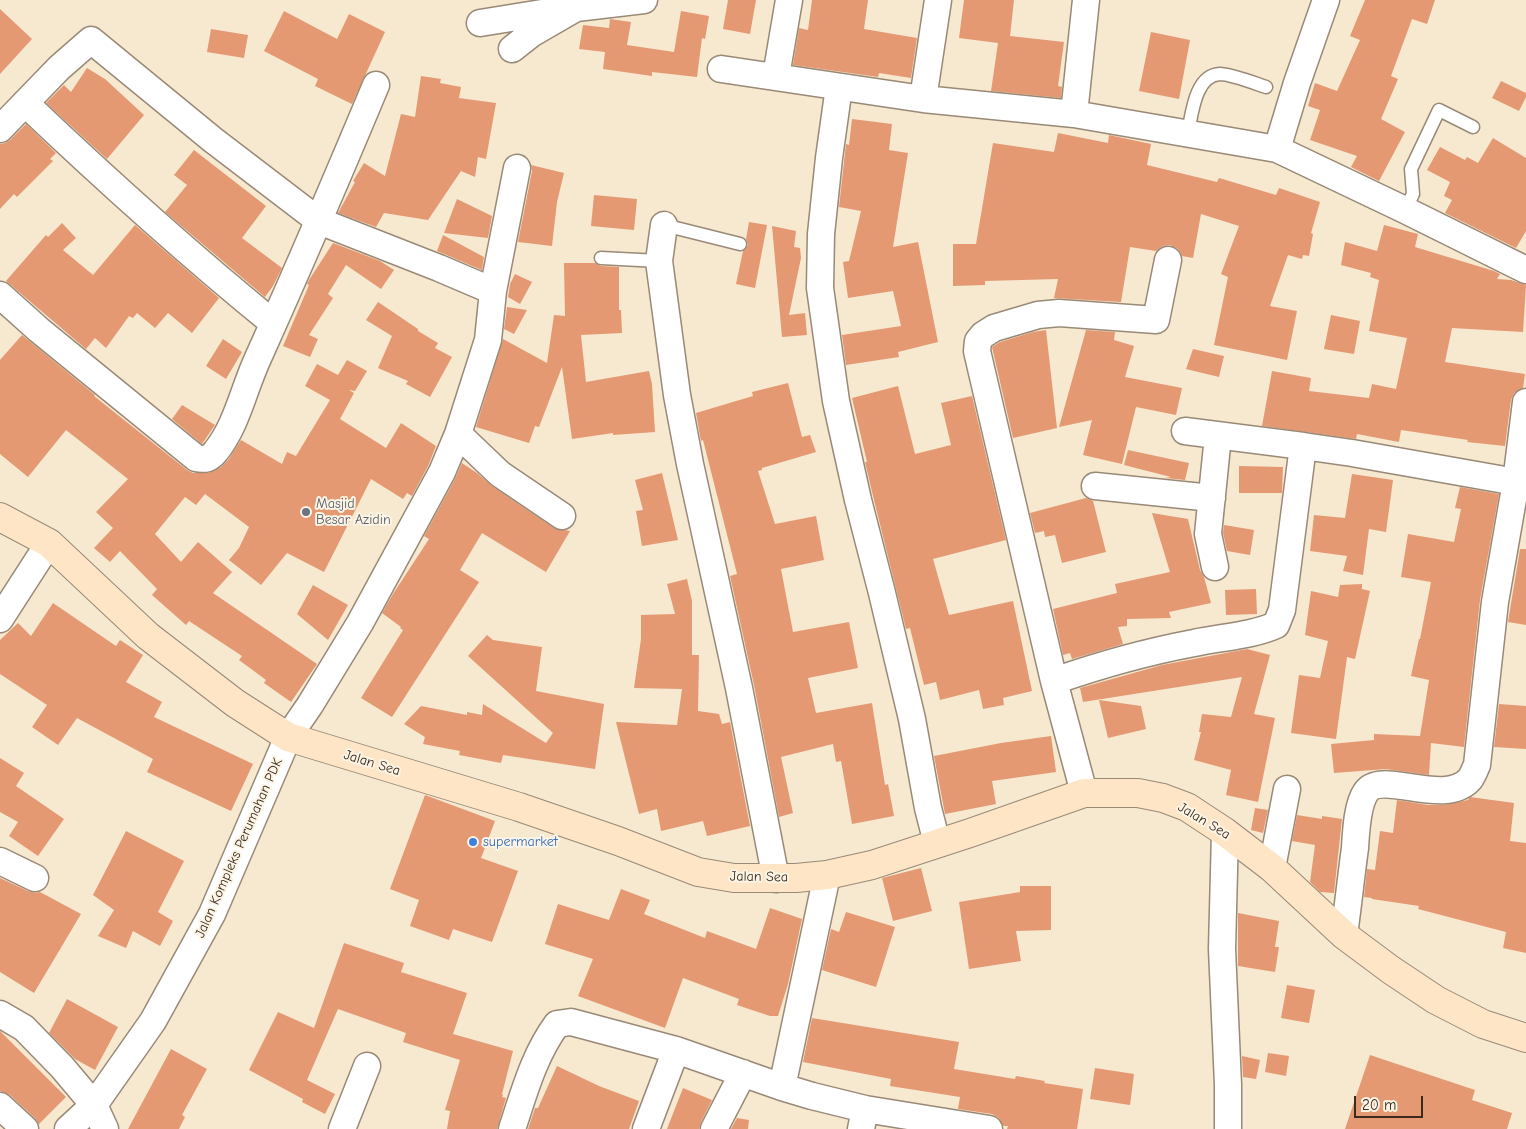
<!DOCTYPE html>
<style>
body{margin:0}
#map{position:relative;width:1526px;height:1129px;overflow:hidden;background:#f7e8d0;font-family:"Comic Neue",sans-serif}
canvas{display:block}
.scale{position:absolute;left:1354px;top:1096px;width:69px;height:22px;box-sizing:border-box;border:2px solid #3b2a1e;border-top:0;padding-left:6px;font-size:15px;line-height:18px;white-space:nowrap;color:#3b2a1e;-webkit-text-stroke:4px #fcf5e5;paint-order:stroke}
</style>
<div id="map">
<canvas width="1526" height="1129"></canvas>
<div class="scale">20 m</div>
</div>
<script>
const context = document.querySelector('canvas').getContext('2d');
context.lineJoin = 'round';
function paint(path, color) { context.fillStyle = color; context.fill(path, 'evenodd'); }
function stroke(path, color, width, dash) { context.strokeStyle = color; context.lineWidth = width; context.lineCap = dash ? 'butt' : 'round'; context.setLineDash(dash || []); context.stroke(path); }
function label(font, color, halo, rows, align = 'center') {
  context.font = font + ' "Comic Neue",sans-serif'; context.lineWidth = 4; context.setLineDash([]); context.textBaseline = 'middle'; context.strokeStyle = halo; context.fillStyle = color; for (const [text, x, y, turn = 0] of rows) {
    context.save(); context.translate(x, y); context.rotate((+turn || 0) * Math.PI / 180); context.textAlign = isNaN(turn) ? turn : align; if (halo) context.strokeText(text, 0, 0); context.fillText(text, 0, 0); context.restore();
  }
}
paint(new Path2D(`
 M 728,0 L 756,0 L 750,34 L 723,29 Z
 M 812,0 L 868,0 L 864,29 L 917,38 L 911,78 L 879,73 L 878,77 L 793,65 L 799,28 L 808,30 Z
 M 964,0 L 1014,0 L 1010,36 L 1064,42 L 1058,86 L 1062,87 L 1061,98 L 991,91 L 998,43 L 959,38 Z
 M 1365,0 L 1435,0 L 1427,24 L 1412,19 L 1391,76 L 1398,79 L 1381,119 L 1405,132 L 1379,181 L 1351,167 L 1357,156 L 1310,140 L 1320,110 L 1308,106 L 1315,83 L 1337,91 L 1360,40 L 1350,36 Z
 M 0,9 L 32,39 L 0,74 Z
 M 284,11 L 337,39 L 349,14 L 385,32 L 352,104 L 315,86 L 318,79 L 264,51 Z
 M 681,11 L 709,16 L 705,39 L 702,38 L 697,77 L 652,72 L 652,76 L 603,69 L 605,52 L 579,49 L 583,25 L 609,28 L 610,19 L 631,22 L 627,45 L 674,52 Z
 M 211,29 L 248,35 L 244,58 L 207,52 Z
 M 1151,32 L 1190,40 L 1179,99 L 1139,91 Z
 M 87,68 L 105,79 L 144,115 L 107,159 L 46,103 L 64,85 L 71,92 Z
 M 421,76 L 441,79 L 440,83 L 461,87 L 459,98 L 496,103 L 486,159 L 478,157 L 475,177 L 461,171 L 428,220 L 384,213 L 376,227 L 338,213 L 355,182 L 353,181 L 364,163 L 385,176 L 401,114 L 415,117 Z
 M 1501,81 L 1526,93 L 1526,97 L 1519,111 L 1492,98 Z
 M 852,119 L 892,124 L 889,150 L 908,153 L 893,247 L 918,242 L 938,342 L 898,352 L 899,357 L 846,365 L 842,335 L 901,326 L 893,291 L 848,298 L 843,262 L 849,261 L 861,211 L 839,207 L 846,144 L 849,145 Z
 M 26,124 L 56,153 L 50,159 L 53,161 L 17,197 L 14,194 L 0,209 L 0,144 L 5,143 L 10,140 Z
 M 1058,133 L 1108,143 L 1109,135 L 1151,144 L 1147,165 L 1217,182 L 1219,178 L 1276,195 L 1279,188 L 1320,202 L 1311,233 L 1313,234 L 1309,256 L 1303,255 L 1302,259 L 1288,255 L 1270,306 L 1297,311 L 1287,360 L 1214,345 L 1228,277 L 1221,274 L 1239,226 L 1201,214 L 1193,258 L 1182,256 L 1178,249 L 1170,245 L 1163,246 L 1156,251 L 1130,247 L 1121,302 L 1054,298 L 1058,279 L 985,281 L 985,285 L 953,286 L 953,244 L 976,244 L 993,143 L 1054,152 Z
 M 1493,138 L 1526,158 L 1526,231 L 1516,248 L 1445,213 L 1452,200 L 1444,196 L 1450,182 L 1427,170 L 1440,147 L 1465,160 L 1467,157 L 1478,163 Z
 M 194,150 L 266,206 L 242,238 L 282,268 L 273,286 L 265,297 L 165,212 L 187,185 L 174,175 Z
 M 531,165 L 564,173 L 557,202 L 552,246 L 518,242 L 532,171 Z
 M 594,195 L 637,199 L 634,230 L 591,226 Z
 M 457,199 L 492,216 L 488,238 L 444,233 Z
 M 749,222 L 767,225 L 755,288 L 736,284 L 743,251 L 748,245 L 746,239 Z
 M 62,223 L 76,238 L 63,250 L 93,275 L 135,225 L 219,298 L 192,333 L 168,313 L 155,328 L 137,313 L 133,318 L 129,316 L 106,348 L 95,338 L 86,349 L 6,281 L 46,235 L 48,237 Z
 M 1384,225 L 1418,234 L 1415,247 L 1494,271 L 1500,274 L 1497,279 L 1511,280 L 1526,285 L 1523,332 L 1452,328 L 1445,362 L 1525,374 L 1523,388 L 1514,393 L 1511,400 L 1505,446 L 1467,442 L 1468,440 L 1401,430 L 1399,442 L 1357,434 L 1356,439 L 1262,426 L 1272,371 L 1311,378 L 1309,391 L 1369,398 L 1372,384 L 1396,389 L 1407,338 L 1369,331 L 1379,280 L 1370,277 L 1371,273 L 1341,265 L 1345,242 L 1377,251 Z
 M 772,226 L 796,231 L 794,247 L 800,248 L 801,258 L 789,315 L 805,313 L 807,335 L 782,337 Z
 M 443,235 L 484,257 L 482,270 L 437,251 Z
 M 333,243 L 380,261 L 394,270 L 381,289 L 346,265 L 328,294 L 333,298 L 309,335 L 318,339 L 310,357 L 283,346 L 309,285 L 307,284 L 309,280 Z
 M 564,263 L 595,263 L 601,266 L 619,267 L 619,310 L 621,310 L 622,333 L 581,335 L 586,382 L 649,371 L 652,384 L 655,432 L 613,435 L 613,433 L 572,439 L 562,367 L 539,427 L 535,426 L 529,443 L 476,427 L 503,339 L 547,363 L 554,315 L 565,316 Z
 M 515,274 L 532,282 L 520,304 L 508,297 L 510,284 Z
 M 378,302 L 418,329 L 418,331 L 438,343 L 435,348 L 452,357 L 430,397 L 406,384 L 408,381 L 378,368 L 392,336 L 366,320 Z
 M 507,307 L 527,310 L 514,334 L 504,329 Z
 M 1331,315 L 1360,321 L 1354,354 L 1324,349 Z
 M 1046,330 L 1057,428 L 1013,438 L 992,347 L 1000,342 L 1033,332 Z
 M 1086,330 L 1115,332 L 1114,340 L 1134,346 L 1125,377 L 1182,388 L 1176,415 L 1136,407 L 1122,464 L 1083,455 L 1092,420 L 1059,427 Z
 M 22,335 L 95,395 L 94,396 L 187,470 L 193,473 L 208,473 L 220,468 L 228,460 L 241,440 L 282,464 L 287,452 L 296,456 L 330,400 L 305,386 L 317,364 L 338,375 L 347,360 L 367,371 L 355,391 L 349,390 L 354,393 L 340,419 L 386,448 L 401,423 L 436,446 L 428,466 L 412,496 L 407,493 L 403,499 L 371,479 L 324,572 L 287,553 L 261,585 L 229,560 L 239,548 L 249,527 L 205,494 L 196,505 L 185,497 L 155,534 L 181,562 L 198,542 L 232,572 L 213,593 L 317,664 L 291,702 L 264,683 L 266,680 L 239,660 L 242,656 L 189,621 L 186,625 L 152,595 L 157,589 L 120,551 L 110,562 L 94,548 L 113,528 L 96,512 L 128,479 L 66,430 L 28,477 L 0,454 L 0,360 Z
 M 223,339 L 242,352 L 226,379 L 206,366 Z
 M 1193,349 L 1224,356 L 1219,377 L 1186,369 Z
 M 788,383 L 802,437 L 810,435 L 816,452 L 762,468 L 762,470 L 758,471 L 775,524 L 816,516 L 824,560 L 781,569 L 793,632 L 849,622 L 858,668 L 808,678 L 816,713 L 872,703 L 885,785 L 888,784 L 894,816 L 852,824 L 841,761 L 836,762 L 833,744 L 781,757 L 793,813 L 779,817 L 754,685 L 730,576 L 737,574 L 703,440 L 701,441 L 696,413 L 753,396 L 752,392 Z
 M 898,386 L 915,454 L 951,445 L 941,403 L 972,396 L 1006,540 L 933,559 L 949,615 L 1013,601 L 1032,691 L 1003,698 L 1004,705 L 983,709 L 979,690 L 940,700 L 936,682 L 924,685 L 910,628 L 906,629 L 873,496 L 865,462 L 867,462 L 852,398 Z
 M 182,405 L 215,425 L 202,444 L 172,419 Z
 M 1128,450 L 1189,463 L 1185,480 L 1165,478 L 1171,477 L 1124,465 Z
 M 462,463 L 477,473 L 492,486 L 554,528 L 570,531 L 546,572 L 482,533 L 460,570 L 479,582 L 392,717 L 361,698 L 403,630 L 400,628 L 401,627 L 382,613 L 393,594 L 429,539 L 424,536 L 455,479 Z
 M 1239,466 L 1283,467 L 1282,493 L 1239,493 Z
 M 662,473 L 678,540 L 642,546 L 636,511 L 643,510 L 635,480 Z
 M 1352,474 L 1393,480 L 1386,532 L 1369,529 L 1363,575 L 1343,571 L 1347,556 L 1310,551 L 1314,515 L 1345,518 Z
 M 1460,487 L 1499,494 L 1480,600 L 1464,747 L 1431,743 L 1429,775 L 1386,769 L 1334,773 L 1331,744 L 1374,740 L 1374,734 L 1420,736 L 1429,680 L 1411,676 L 1419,639 L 1420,639 L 1431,582 L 1401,577 L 1408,534 L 1454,542 L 1461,509 L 1455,508 Z
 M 1086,498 L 1093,501 L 1106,552 L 1062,563 L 1055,535 L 1045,537 L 1044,531 L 1035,533 L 1030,513 Z
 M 1152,513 L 1188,519 L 1200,570 L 1204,577 L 1211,603 L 1169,612 L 1171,618 L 1127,619 L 1127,626 L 1118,627 L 1123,644 L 1072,659 L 1070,653 L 1063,655 L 1053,609 L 1117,593 L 1115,584 L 1170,572 Z
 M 1224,525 L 1254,530 L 1250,555 L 1227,551 L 1223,533 Z
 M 1520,549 L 1526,549 L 1526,625 L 1508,622 Z
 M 687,579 L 692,601 L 692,655 L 699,655 L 698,711 L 719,714 L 722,724 L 730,722 L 750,826 L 707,836 L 703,821 L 661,831 L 657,809 L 639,814 L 616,722 L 677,725 L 682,689 L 634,688 L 641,639 L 641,615 L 675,614 L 667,584 Z
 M 1362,584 L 1362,589 L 1370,591 L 1355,659 L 1347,657 L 1336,739 L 1291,733 L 1299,675 L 1320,678 L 1328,641 L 1305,635 L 1311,591 L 1338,597 L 1340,585 Z
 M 313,585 L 348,605 L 328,640 L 297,614 Z
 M 1256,589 L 1257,614 L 1226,615 L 1225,590 Z
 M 53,603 L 116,646 L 120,640 L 143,655 L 126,682 L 162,702 L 154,717 L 253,764 L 231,811 L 147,772 L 153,759 L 77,718 L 58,745 L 32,727 L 47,705 L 0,674 L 0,640 L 18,623 L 31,636 Z
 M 487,635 L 493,640 L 542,647 L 536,691 L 604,704 L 595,769 L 503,755 L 501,763 L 459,755 L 460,751 L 423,744 L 425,737 L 404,724 L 421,706 L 467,715 L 467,712 L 482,715 L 483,704 L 546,743 L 553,733 L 468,656 Z
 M 1247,649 L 1270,655 L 1254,714 L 1275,718 L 1258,802 L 1226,795 L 1231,770 L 1194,760 L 1201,732 L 1199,732 L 1202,714 L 1231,717 L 1242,677 L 1083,702 L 1080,688 L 1162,665 Z
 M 1099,700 L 1141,706 L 1146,729 L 1108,738 Z
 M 1499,704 L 1526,706 L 1526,749 L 1494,747 Z
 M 1051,736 L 1056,772 L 992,781 L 996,804 L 945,814 L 934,756 L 1001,743 Z
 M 0,758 L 24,773 L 16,786 L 64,819 L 38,856 L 9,836 L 18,822 L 0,812 Z
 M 425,795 L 495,821 L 481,858 L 518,871 L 492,942 L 453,929 L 449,940 L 410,926 L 419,900 L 390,889 Z
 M 1470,797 L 1514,803 L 1510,841 L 1526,843 L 1526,953 L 1503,948 L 1506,932 L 1418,909 L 1419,906 L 1372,899 L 1372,898 L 1364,897 L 1367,869 L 1375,870 L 1380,831 L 1393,833 L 1397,800 L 1428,805 L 1445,805 L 1468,800 Z
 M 1255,808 L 1268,810 L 1263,833 L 1251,830 Z
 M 1297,815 L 1322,819 L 1322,816 L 1342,819 L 1334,893 L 1320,892 L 1310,882 L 1315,845 L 1292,841 Z
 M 126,831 L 184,861 L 158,912 L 173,921 L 160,946 L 133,931 L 126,948 L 98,936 L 114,910 L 93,895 Z
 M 921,868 L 932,911 L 893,921 L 882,878 Z
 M 0,878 L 28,891 L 36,893 L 40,892 L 81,914 L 34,993 L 0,972 Z
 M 1020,886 L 1051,886 L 1051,930 L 1016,931 L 1021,961 L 969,969 L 959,902 L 1020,892 Z
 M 621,889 L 650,900 L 644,914 L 705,938 L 707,931 L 756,949 L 770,908 L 802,919 L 788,984 L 778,1016 L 770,1016 L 737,1005 L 739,999 L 683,978 L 665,1028 L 578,996 L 593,959 L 545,944 L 558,904 L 609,920 Z
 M 846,912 L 895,927 L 876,987 L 822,970 L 831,929 L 839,932 Z
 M 1238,913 L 1279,921 L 1275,947 L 1279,947 L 1275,972 L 1238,966 Z
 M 344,943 L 404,963 L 401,972 L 467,993 L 453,1034 L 513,1051 L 502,1094 L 503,1095 L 502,1097 L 506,1098 L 497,1129 L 447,1129 L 450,1111 L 445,1110 L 460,1060 L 403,1042 L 406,1033 L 338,1009 L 307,1080 L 335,1094 L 325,1114 L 302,1102 L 303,1099 L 249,1070 L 278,1012 L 314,1028 Z
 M 1287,985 L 1315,990 L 1309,1023 L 1281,1018 Z
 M 67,999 L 118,1027 L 95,1070 L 75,1059 L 49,1033 Z
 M 812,1018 L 959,1042 L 954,1069 L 1015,1079 L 1016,1076 L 1045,1081 L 1044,1083 L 1083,1089 L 1077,1129 L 1007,1129 L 1008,1126 L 1003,1126 L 999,1118 L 992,1114 L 958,1109 L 960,1097 L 890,1086 L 891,1079 L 803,1062 Z
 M 0,1031 L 66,1097 L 39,1124 L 35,1118 L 10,1095 L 0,1091 Z
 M 171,1049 L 207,1069 L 182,1115 L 185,1117 L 179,1129 L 128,1129 Z
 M 1268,1053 L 1289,1056 L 1286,1076 L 1265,1072 Z
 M 1370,1055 L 1475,1090 L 1472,1100 L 1512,1113 L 1507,1129 L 1345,1129 Z
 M 1242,1056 L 1260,1060 L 1256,1079 L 1243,1077 Z
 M 557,1066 L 599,1086 L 639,1101 L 629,1129 L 528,1129 L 535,1108 L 538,1108 Z
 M 1095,1068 L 1134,1074 L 1130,1105 L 1090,1099 Z
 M 683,1088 L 712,1100 L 701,1122 L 699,1129 L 667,1129 Z
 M 737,1118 L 749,1120 L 748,1129 L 731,1129 Z`), '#e49972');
const lane = new Path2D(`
 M 1188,132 C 1192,114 1195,75 1220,74 C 1231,74 1254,83 1266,87
 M 1405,210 L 1413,194 L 1411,169 L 1439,110 L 1473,127
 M 664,225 L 740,244
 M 601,258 L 659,261`);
const street = new Path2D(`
 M 1326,0 L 1297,83 L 1277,149 L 1405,210 L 1526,270
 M 480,23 L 561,10
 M 512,49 L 531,34 L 576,8 L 644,0
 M 721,69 L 923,99 L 1074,114 L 1277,149
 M 776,76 L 789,0
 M 839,87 L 829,158 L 821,234 L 820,288 L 836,401 L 858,500 L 882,593 L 912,719 L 928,808 L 937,843
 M 923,99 L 938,0
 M 25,103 C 105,179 187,253 273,323
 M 1074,114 L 1086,0
 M 0,129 L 59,68 L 91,40 L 213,140 L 319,221 L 439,268 L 493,291 L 488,340 L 458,434 L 442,472 L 360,623 L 310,705 L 288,737 L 212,914 L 153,1021 L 94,1105 L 68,1129
 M 664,225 L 659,261 L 677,395 L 690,464 L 739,688 L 776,879
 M 493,291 L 517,168
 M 0,295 L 39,330 L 196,458 C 205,460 210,459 216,451 C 237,425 244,388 258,358 C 299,267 338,176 376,85
 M 458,434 L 500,474 L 562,516
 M 1303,446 L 1352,453 L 1516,482
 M 1095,486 L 1212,498
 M 1215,567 L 1208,534 L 1218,436
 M 0,619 L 49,543
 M 1054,681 C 1100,665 1146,652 1194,643 C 1222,637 1251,636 1276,625 L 1282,610 L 1303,446 L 1185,431
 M 1084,793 L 1054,681 L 977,351 L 978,341 L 983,335 L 994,328 L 1038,315 L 1059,313 L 1156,320 L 1168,260
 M 1225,832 L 1222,949 L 1228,1085 L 1228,1129
 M 0,861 L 35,878
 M 1272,868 L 1287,789
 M 827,875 L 782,1087 L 812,1096 L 865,1109
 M 1344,935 C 1348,906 1351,877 1355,848 C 1356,832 1357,805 1366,792 C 1381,769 1445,808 1470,779 C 1473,775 1475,769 1477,765 L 1495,602 L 1516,482 L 1526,402
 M 0,1014 L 24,1028 L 62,1067 L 94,1105 L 105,1129
 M 0,1106 L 25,1129
 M 342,1129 L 367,1066
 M 512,1129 C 524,1093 534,1055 557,1024 L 571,1022 L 676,1050 L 782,1087
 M 646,1129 L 676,1050
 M 714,1129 L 743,1073
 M 861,1129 L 865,1109 L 989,1129`);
const secondary = new Path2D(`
 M 0,517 L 49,543 L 148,636 L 235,703 L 288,737 L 519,807 L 618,841 L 698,872 L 734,878 L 796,878 L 827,875 L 872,865 L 970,833 L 1084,793 L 1138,793 L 1163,798 L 1187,807 L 1225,832 L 1272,868 L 1344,935 L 1391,970 L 1436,1000 L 1483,1024 L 1526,1038`);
stroke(lane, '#998977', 15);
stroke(street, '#998977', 29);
stroke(secondary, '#998977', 30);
stroke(lane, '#fff', 12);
stroke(street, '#fff', 26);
stroke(secondary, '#fde5c5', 28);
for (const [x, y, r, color] of [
 [306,512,5,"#6b7280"],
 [473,842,5,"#3f7fe0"]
]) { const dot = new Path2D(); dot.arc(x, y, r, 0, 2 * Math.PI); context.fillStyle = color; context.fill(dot); stroke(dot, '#fcf5e5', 2); }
label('14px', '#5b616d', '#fcf5e5', [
 ["Masjid",316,504],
 ["Besar Azidin",316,520]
], 'left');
label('14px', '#3b2a1e', '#fcf5e5', [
 ["Jalan Sea",372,763,17],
 ["Jalan Sea",1204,821,31],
 ["Jalan Kompleks Perumahan PDK",239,848,-66],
 ["Jalan Sea",759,877,1]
]);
label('14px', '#366cbe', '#fcf5e5', [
 ["supermarket",483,842]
], 'left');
</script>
